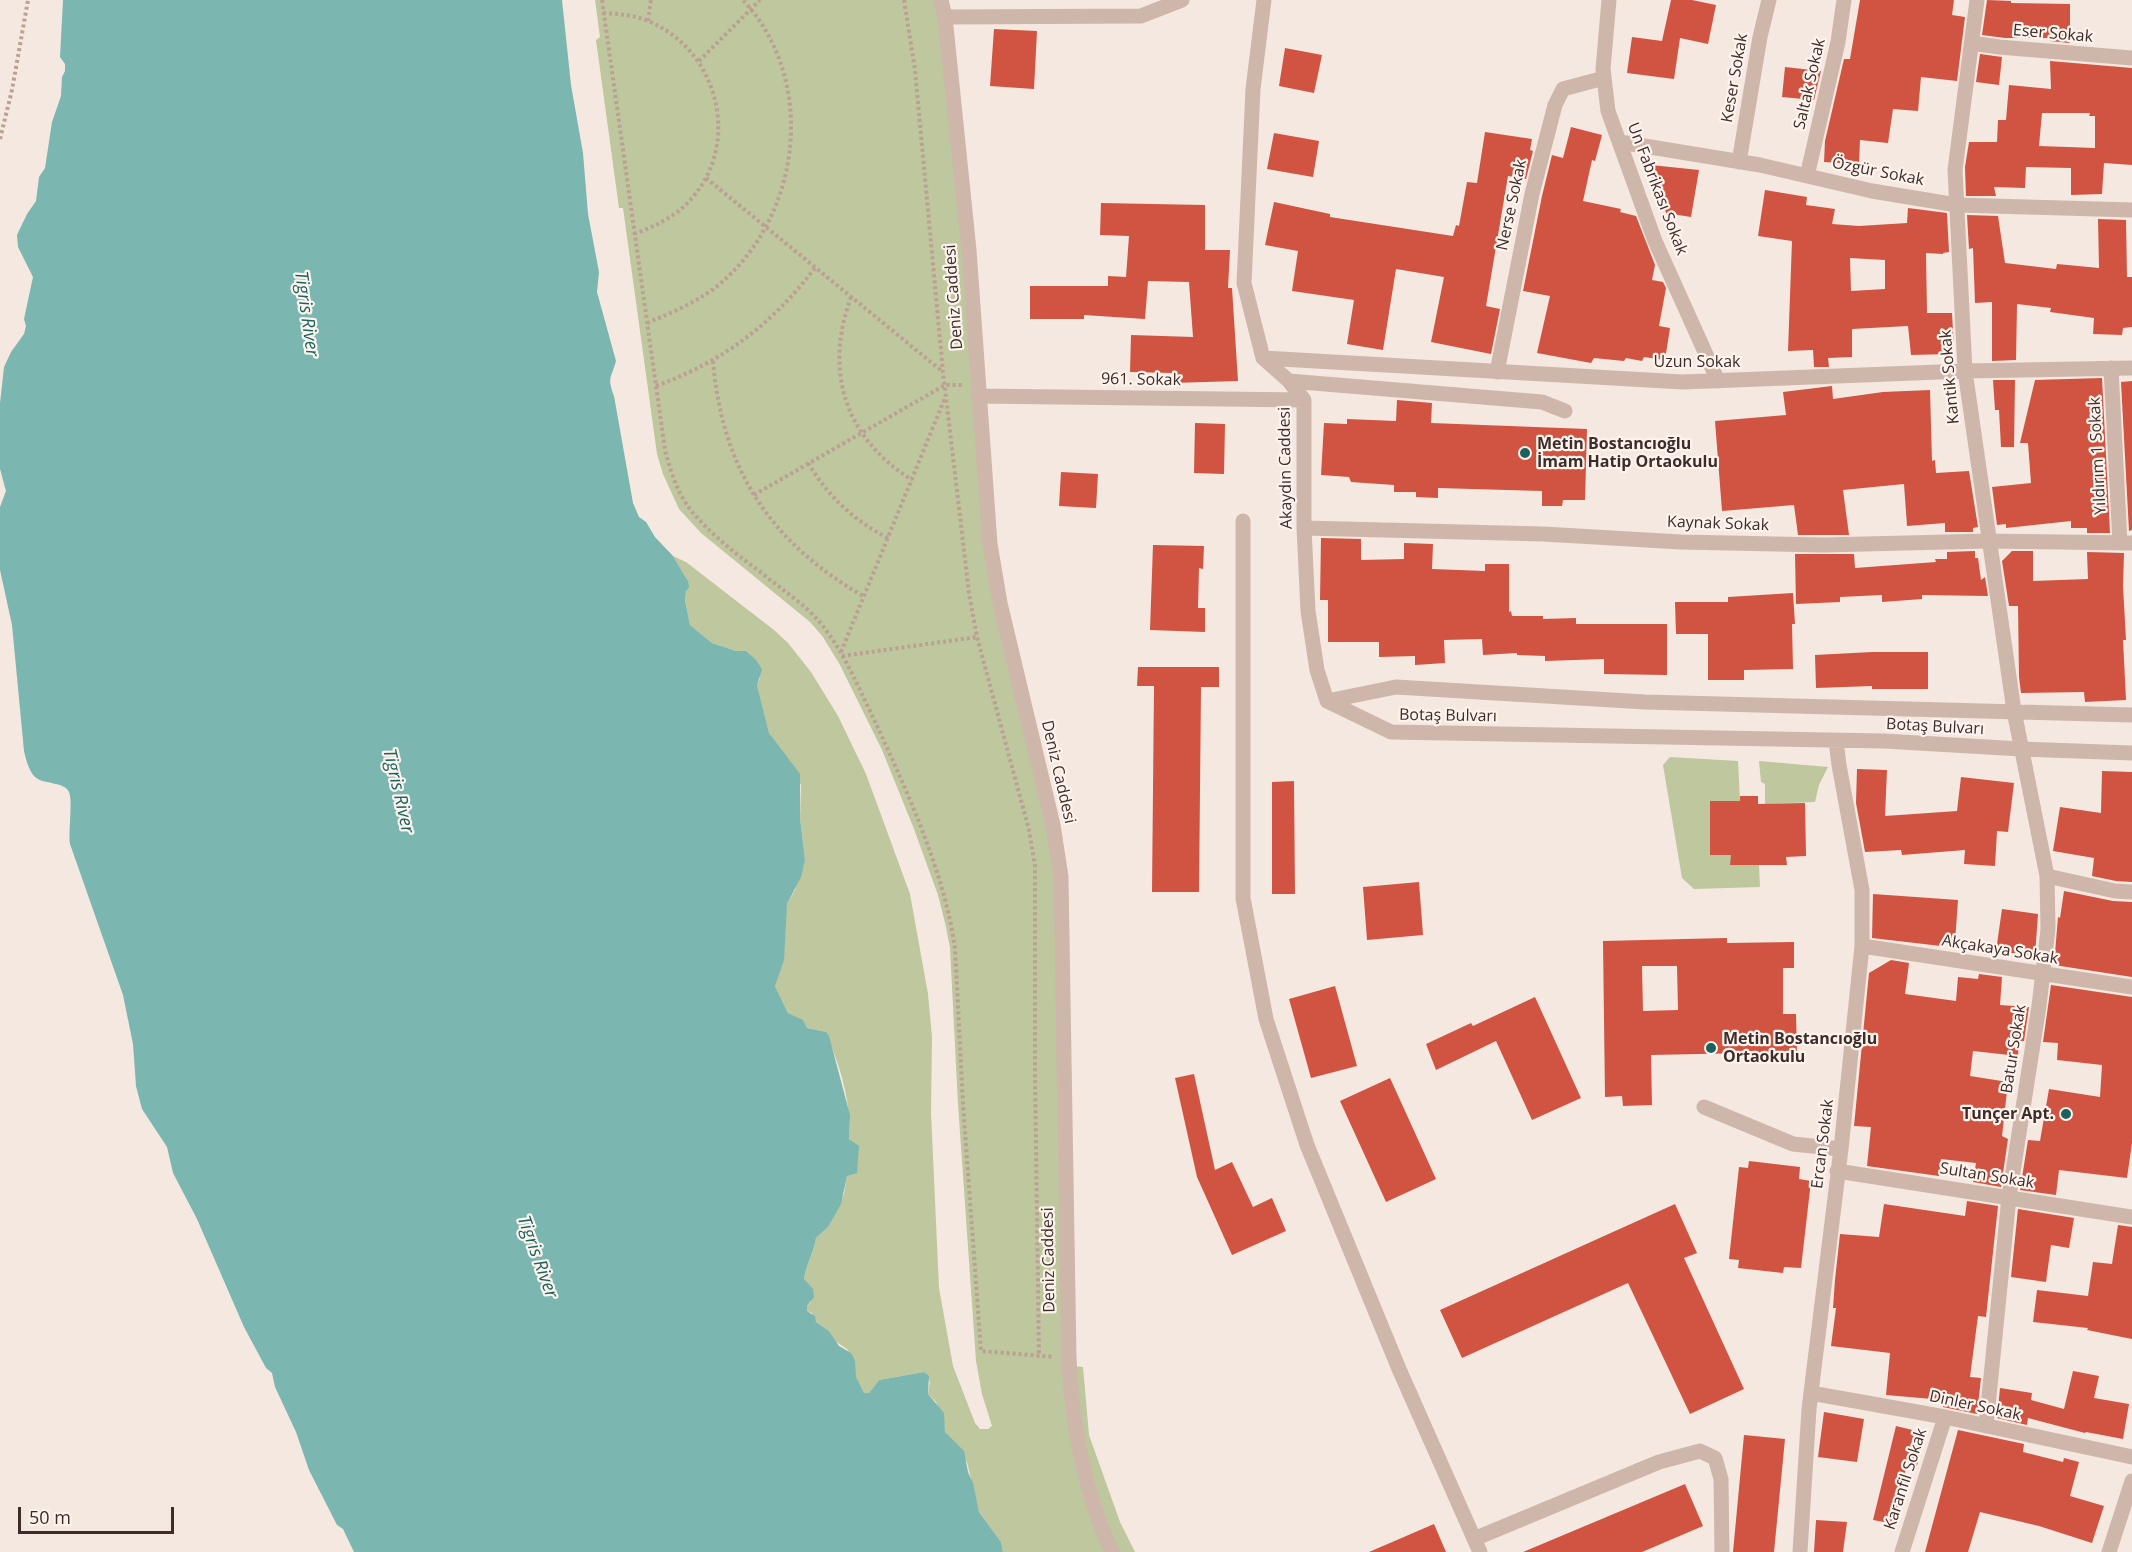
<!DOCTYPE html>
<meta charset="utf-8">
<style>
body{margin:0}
#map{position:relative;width:2132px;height:1552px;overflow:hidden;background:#f5e8e0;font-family:"Open Sans",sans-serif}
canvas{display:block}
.scale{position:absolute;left:18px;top:1507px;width:156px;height:27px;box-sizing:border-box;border:3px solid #3c2d2a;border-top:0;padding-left:8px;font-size:18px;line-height:21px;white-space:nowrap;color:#3c2d2a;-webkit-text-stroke:4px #fcf3ed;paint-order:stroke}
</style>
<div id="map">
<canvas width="2132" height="1552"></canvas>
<div class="scale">50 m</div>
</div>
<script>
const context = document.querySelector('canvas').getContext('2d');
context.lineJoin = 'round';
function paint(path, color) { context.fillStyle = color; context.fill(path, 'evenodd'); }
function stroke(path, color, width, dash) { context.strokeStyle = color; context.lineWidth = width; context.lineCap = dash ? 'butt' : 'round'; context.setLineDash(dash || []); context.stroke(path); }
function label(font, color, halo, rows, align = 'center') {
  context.font = font + ' "Open Sans",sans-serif'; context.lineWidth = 4.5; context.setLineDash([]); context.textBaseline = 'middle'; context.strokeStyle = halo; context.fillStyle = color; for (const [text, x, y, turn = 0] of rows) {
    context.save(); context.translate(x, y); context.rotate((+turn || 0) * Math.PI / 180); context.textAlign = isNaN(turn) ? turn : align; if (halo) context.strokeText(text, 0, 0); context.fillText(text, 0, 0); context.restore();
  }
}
paint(new Path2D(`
 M 595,0 L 941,0 L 990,544 L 1053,825 L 1070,1366 L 1083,1367 L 1089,1435 L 1120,1522 L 1135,1552 L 1003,1552 L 1001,1542 L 979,1512 L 967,1462 L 945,1432 L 944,1424 L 936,1402 L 928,1394 L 930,1382 L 924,1372 L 879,1380 L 869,1393 L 864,1393 L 855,1377 L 855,1360 L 847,1349 L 835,1341 L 829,1331 L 816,1322 L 812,1313 L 807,1311 L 807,1306 L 811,1302 L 808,1286 L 804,1279 C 806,1265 814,1252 816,1238 L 828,1227 L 844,1194 L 847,1175 L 856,1145 L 849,1139 C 852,1104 840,1064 825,1032 L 807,1028 L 803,1021 L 788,1013 L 775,986 L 787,904 L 795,890 L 805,860 L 800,818 L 801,785 L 769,733 L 758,697 L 757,686 L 760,678 L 746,651 L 736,651 L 712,643 L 690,625 L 685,600 L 688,581 L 673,556 L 686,562 L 774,630 L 788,643 L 811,672 L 838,716 L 866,774 L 910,894 L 928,994 L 932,1037 L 931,1113 L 939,1288 L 953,1366 L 975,1423 L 980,1429 L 988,1429 L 992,1426 L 982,1394 L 976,1361 L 958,1104 L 950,948 L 946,927 L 938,895 L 914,829 L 882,750 L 840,665 L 823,637 L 810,622 L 701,533 L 679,509 L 663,474 L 657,454 L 623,208 L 619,208 L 596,40 L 600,37 Z
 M 1670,757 L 1738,761 L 1740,801 L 1710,802 L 1710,855 L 1731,855 L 1731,865 L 1759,865 L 1760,887 L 1694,889 L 1682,878 L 1663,765 Z
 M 1759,761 L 1828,767 L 1819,785 L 1815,802 L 1765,804 L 1765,784 L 1761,782 Z`), '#bec79d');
paint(new Path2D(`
 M 63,0 L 562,0 L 571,85 L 583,153 L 588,214 L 599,272 L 597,292 L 616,361 C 611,379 607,377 614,396 L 633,503 L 639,517 L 646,522 L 655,537 L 673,556 L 688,581 L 689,587 L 686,592 L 685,600 L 690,625 L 712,643 L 736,651 L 746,651 L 756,660 L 762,669 L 757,686 L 769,733 L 800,774 L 800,818 L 805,860 L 801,877 L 787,904 L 784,960 L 775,986 L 788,1013 L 803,1020 L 807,1028 L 826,1032 L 829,1036 L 850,1115 L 849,1139 L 859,1146 L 857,1173 L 847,1176 L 841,1204 L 828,1227 L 816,1238 C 814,1252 806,1265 804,1279 L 813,1289 L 814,1297 L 807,1306 L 807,1311 L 815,1316 L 816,1322 L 829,1331 L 839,1346 L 851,1353 L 855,1360 L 856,1377 L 864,1393 L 869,1393 L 879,1380 L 924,1372 L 929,1376 L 928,1394 L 944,1413 L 945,1432 L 964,1451 L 968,1472 L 973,1483 L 979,1512 L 1001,1542 L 1003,1552 L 354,1552 L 343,1529 L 337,1525 L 309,1470 L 296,1432 L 275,1387 L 272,1373 L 266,1368 L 244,1327 L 197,1219 L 173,1173 L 167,1147 L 142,1109 L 136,1086 L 133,1044 L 123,995 L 70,844 C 68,832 73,801 69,792 C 64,781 44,785 35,777 C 29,771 26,760 24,751 L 12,625 L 0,570 L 0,507 L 6,491 L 0,469 L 0,403 L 4,367 L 11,352 L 24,334 L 26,326 L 24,319 L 33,277 L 18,247 L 17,235 L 27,214 L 36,201 L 39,177 L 45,168 L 52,122 L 61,96 L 62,77 L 65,71 L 65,64 L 60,57 Z`), '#7bb6b1');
paint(new Path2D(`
 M 1671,0 L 1692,0 L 1716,5 L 1708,44 L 1680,38 L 1674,79 L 1627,73 L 1632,37 L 1662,41 Z
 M 1860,0 L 1954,0 L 1952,15 L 1965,17 L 1957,81 L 1921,77 L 1918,111 L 1893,109 L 1888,143 L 1860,140 L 1859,164 L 1824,162 L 1825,141 L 1844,59 L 1850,59 Z
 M 1987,0 L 2011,1 L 2011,3 L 2070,4 L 2070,43 L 2050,41 L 2050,38 L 2005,38 L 1982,35 Z
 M 994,29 L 1037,31 L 1034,89 L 990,86 Z
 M 1285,48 L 1322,55 L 1314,93 L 1279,86 Z
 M 1980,54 L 2002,57 L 1999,85 L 1976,82 Z
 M 2050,61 L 2132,68 L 2132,165 L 2104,163 L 2102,194 L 2071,195 L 2071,168 L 2026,167 L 2025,188 L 1994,187 L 1996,196 L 1966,196 L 1965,167 L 1969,142 L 1997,142 L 1998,120 L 2006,120 L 2009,85 L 2051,89 ZM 2042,113 L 2090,113 L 2089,116 L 2095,116 L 2095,148 L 2039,146 Z
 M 1785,67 L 1821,71 L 1814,100 L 1782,97 Z
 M 1571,127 L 1602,135 L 1595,161 L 1592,160 L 1583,201 L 1621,209 L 1620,212 L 1636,216 L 1655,265 L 1652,280 L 1663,282 L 1666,288 L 1659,326 L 1670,328 L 1665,360 L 1644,357 L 1642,361 L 1626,358 L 1624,361 L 1594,358 L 1591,363 L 1537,353 L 1550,296 L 1523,291 L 1542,196 L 1552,155 L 1563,158 Z
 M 1485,132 L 1532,139 L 1530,150 L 1533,151 L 1526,179 L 1508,176 L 1486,306 L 1500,309 L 1491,354 L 1431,342 L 1444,277 L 1396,269 L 1383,350 L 1347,344 L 1354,300 L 1292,291 L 1298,251 L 1265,245 L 1274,202 L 1330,214 L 1330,217 L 1453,236 L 1456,225 L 1459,226 L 1467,182 L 1477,183 Z
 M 1274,133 L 1319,141 L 1313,177 L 1267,169 Z
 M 1651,165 L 1699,170 L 1691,217 L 1666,213 L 1659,187 L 1653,183 Z
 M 1765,190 L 1807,197 L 1806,205 L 1835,209 L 1832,224 L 1859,226 L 1907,223 L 1908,208 L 1947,213 L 1949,252 L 1943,253 L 1943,254 L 1926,253 L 1927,313 L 1952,313 L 1954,349 L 1949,354 L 1911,355 L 1908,326 L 1852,329 L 1852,357 L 1828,358 L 1829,367 L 1814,367 L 1813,350 L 1788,351 L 1792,241 L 1758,236 ZM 1850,258 L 1885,260 L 1885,289 L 1851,291 Z
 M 1101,203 L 1205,205 L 1205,250 L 1230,250 L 1228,288 L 1232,288 L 1238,381 L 1172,383 L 1172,373 L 1130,372 L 1131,335 L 1193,337 L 1189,282 L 1148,281 L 1145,319 L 1084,315 L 1084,319 L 1030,319 L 1030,286 L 1108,286 L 1108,276 L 1126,277 L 1129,236 L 1100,235 Z
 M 1967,215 L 1998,216 L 2005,263 L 2056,269 L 2057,264 L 2099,268 L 2098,219 L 2126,220 L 2127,277 L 2132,277 L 2132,327 L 2123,328 L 2122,335 L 2093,334 L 2094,318 L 2050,312 L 2051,308 L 2017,304 L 2016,360 L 1992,361 L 1992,302 L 1975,303 L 1973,248 L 1969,249 Z
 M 2102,378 L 2110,533 L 2087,533 L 2087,528 L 2071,528 L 2071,521 L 2006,528 L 2006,524 L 1997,525 L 1992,487 L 2031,483 L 2028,443 L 2020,443 L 2035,380 Z
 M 1993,380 L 2015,380 L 2014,447 L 2001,447 L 1999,410 L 1995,410 Z
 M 2132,381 L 2132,530 L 2129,531 L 2121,382 Z
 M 1832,386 L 1833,399 L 1883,392 L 1930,390 L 1932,461 L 1935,460 L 1936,473 L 1969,471 L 1978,527 L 1973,528 L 1973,532 L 1945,532 L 1945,523 L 1907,526 L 1904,484 L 1843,490 L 1849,535 L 1798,535 L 1794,505 L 1722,511 L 1715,421 L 1786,415 L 1783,392 Z
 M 1397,400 L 1432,403 L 1431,423 L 1587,429 L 1585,500 L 1563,500 L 1562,506 L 1542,506 L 1542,491 L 1438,488 L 1438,498 L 1416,497 L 1416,492 L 1394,492 L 1394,485 L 1351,482 L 1349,477 L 1321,475 L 1324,423 L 1347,424 L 1347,419 L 1396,421 Z
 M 1195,423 L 1225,424 L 1224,474 L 1194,473 Z
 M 1061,472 L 1098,474 L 1096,508 L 1059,506 Z
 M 1321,538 L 1361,539 L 1361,560 L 1404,559 L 1404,543 L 1433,544 L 1432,569 L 1485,571 L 1485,564 L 1509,564 L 1509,612 L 1511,611 L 1512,616 L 1543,616 L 1543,619 L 1576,618 L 1576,624 L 1667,624 L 1667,675 L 1604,674 L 1604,659 L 1545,661 L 1545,656 L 1517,655 L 1517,653 L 1483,655 L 1482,639 L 1444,640 L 1445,663 L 1415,665 L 1415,656 L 1379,657 L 1379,642 L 1328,642 L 1328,600 L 1320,600 Z
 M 1153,545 L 1204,546 L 1203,569 L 1199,568 L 1198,608 L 1205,608 L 1205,632 L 1150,630 Z
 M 1975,551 L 1975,558 L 1978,558 L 1981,580 L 1985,577 L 1988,596 L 1922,595 L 1922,599 L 1882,602 L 1882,595 L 1840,597 L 1840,602 L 1796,604 L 1795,554 L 1854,554 L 1855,568 L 1936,562 L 1935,559 L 1947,559 L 1947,552 Z
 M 2012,551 L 2033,551 L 2033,581 L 2088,579 L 2087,552 L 2124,553 L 2123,586 L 2126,640 L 2123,640 L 2126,700 L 2085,702 L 2084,692 L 2021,693 L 2019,677 L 2018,606 L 2009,606 L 2002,561 Z
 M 1793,593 L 1795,624 L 1792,624 L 1793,669 L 1744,670 L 1744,680 L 1708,680 L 1708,634 L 1676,634 L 1675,602 L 1728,602 L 1728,597 Z
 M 1872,652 L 1928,652 L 1928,689 L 1872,689 L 1872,686 L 1816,688 L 1815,655 Z
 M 1138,667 L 1219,667 L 1219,687 L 1201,687 L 1199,892 L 1152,892 L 1154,686 L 1137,686 Z
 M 1857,769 L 1887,770 L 1885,816 L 1957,811 L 1961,777 L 2014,783 L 2008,832 L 1997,831 L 1995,866 L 1964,864 L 1965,850 L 1902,855 L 1901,850 L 1865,852 L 1856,803 Z
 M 2102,771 L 2132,772 L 2132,882 L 2116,881 L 2092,876 L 2094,858 L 2053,851 L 2060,807 L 2101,813 Z
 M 1294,781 L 1295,894 L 1272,894 L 1272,782 Z
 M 1740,796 L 1758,796 L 1758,804 L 1805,803 L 1806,856 L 1786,857 L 1787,865 L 1730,865 L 1731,855 L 1710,855 L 1710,801 L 1740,801 Z
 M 1419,882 L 1423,935 L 1367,940 L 1363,887 Z
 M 2064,891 L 2113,901 L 2132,902 L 2132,977 L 2054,965 L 2058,917 L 2060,918 Z
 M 1873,894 L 1958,900 L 1955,942 L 1942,942 L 1941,946 L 1872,938 Z
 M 2002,909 L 2038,914 L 2035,956 L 1996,951 Z
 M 1727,938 L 1727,943 L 1794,942 L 1794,968 L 1783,968 L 1783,1014 L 1796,1014 L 1797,1052 L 1651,1055 L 1652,1105 L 1623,1106 L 1622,1096 L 1605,1097 L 1603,941 ZM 1642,966 L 1677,966 L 1678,1010 L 1643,1011 Z
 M 1891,960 L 1909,963 L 1905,994 L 1956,1001 L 1958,977 L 1978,979 L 1979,974 L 2002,977 L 2000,1005 L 2029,1007 L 2024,1041 L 2019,1041 L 2018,1056 L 1973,1051 L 1970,1076 L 2008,1082 L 2002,1136 L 2008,1139 L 2001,1187 L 1973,1182 L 1976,1163 L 1941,1159 L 1939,1176 L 1867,1166 L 1871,1127 L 1854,1126 L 1869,973 Z
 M 2051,985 L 2132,997 L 2132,1143 L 2127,1178 L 2059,1170 L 2056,1195 L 2020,1190 L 2028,1140 L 2040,1141 L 2049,1089 L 2100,1097 L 2102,1065 L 2057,1060 L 2058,1043 L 2043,1042 Z
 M 1335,986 L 1357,1066 L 1311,1078 L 1289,999 Z
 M 1535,997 L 1581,1098 L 1532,1120 L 1496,1041 L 1436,1070 L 1426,1044 L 1471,1023 L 1473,1026 Z
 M 1194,1074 L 1215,1170 L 1232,1162 L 1253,1207 L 1272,1198 L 1286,1231 L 1232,1255 L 1197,1177 L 1175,1078 Z
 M 1390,1078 L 1436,1179 L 1386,1202 L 1340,1101 Z
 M 1749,1161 L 1800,1167 L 1799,1179 L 1811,1181 L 1801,1268 L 1784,1267 L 1783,1273 L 1738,1268 L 1739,1260 L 1729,1259 L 1739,1167 L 1748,1168 Z
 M 1967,1201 L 1998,1206 L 1986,1317 L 1978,1316 L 1970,1377 L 1981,1378 L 1977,1414 L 1943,1407 L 1944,1400 L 1886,1395 L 1890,1353 L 1831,1346 L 1836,1308 L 1833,1308 L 1835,1280 L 1840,1234 L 1879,1237 L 1884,1204 L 1965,1216 Z
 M 1675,1204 L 1697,1253 L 1684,1258 L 1744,1389 L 1690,1414 L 1628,1283 L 1462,1358 L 1440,1310 Z
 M 2018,1209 L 2074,1218 L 2069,1248 L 2051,1245 L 2046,1282 L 2011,1277 Z
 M 2118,1225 L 2132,1227 L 2132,1339 L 2087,1330 L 2088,1328 L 2033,1322 L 2037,1290 L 2088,1296 L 2093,1262 L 2112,1264 Z
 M 2073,1371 L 2099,1376 L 2094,1398 L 2129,1404 L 2123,1439 L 2086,1432 L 2085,1433 L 2028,1418 L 2027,1425 L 1997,1418 L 2000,1388 L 2032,1393 L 2031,1400 L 2064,1409 Z
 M 1824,1412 L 1864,1419 L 1857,1462 L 1818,1457 Z
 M 1896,1426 L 1925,1433 L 1916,1470 L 1906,1468 L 1895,1524 L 1873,1520 Z
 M 1958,1430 L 2024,1444 L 2023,1452 L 2063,1462 L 2064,1458 L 2079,1462 L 2070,1496 L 2104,1506 L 2092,1543 L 2039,1526 L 1980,1512 L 1968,1552 L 1925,1552 Z
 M 1744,1435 L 1785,1439 L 1774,1552 L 1733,1552 Z
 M 1685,1484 L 1703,1526 L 1642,1552 L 1523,1552 Z
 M 1816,1520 L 1847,1522 L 1843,1552 L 1814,1552 Z
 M 1434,1524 L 1446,1552 L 1369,1552 Z`), '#d15342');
stroke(new Path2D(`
 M 602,0 L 665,450 C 670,469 676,489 687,505 C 712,539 750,563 782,589 C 794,598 807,608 817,619 C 841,646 855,680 871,713 C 904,784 944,870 955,948 L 963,1104 L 981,1351 L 1054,1357
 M 904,0 L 915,70 L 943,372 L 969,593 L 977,637 L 1029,830 L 1035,866 L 1035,1075 L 1039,1356
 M 603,13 C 619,14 634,15 648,21 C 717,49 742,141 692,198 C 677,216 656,226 634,234
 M 648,21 L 651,0
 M 699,61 L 760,0
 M 0,139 L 12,90 L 28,0
 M 706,178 L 943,372
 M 851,297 C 824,371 844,437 912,480
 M 647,323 C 671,313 695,303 716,287 C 801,219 819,82 743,0
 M 713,361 C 722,469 770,542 863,596
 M 656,386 C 724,361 771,325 815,268
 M 808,463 C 829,497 853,520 888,538
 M 754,495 L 945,385 L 962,385
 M 841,652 L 945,398
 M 842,656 L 977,637`), '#bba093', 4, [3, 3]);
stroke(new Path2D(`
 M 941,0 L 945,17 L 969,250 L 990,544 L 1000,603 L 1053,825 L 1061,877 L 1069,1358 C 1072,1424 1084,1492 1112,1552
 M 1264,0 L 1253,89 L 1244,283 L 1263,358 L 1289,381 L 1304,400 L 1304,528 L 1308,611 L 1317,670 L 1327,701
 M 1609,0 L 1603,69 L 1608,111 L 1655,241 L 1718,381
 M 1977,0 L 1955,170 L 1965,371 L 2014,711 L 2047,876 L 2048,929 L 2039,1006 L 2009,1197 L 1986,1426
 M 945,17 L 1141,16 L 1182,0
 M 1971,43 L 1999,47 L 2132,58
 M 1620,142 L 1760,165 L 1872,191 L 1957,205 L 2132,210
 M 1739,162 L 1760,37 L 1769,0
 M 1807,176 L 1838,42 L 1844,0
 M 1263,358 L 1683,382 L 1965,371 L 2132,368
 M 2111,368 L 2120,543
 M 1497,372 L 1532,194 L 1555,105 L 1563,89 L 1604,78
 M 1289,381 L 1542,402 L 1565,411
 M 978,396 L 1304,400
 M 1243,521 L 1243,898 L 1266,1019 L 1307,1145 L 1399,1369 L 1480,1552
 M 1304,528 L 1543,534 L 1681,542 L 1823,545 L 1988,541 L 2132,543
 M 1327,701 L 1391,732 L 1884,741 L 2021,749 L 2132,753
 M 1327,701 L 1396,687 L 1645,702 L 2132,715
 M 2047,876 L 2115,891 L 2132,892
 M 1862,946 L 2132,987
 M 1704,1107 L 1793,1144 L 1841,1149
 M 1837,1171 L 2132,1217
 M 1811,1393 L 1945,1417 L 2132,1457
 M 1474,1539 L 1659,1462 L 1700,1451 L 1715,1458 L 1721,1479 L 1722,1552
 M 1800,1552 L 1809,1409 L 1841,1149 L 1862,946 L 1862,890 L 1839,765 L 1836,741
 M 1902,1552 L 1945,1417
 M 2109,1552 L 2132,1481`), '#cfb6aa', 15);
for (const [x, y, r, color] of [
 [1525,453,6,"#1a625e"],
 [1711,1048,6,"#1a625e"],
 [2066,1114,6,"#1a625e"]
]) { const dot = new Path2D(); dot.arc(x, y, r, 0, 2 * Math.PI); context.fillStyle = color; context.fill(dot); stroke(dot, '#fcf3ed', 2); }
label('16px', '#3c2d2a', '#fcf3ed', [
 ["Eser Sokak",2053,34,5],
 ["Keser Sokak",1735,78,-80],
 ["Saltak Sokak",1810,84,-77],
 ["Özgür Sokak",1878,172,11],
 ["Un Fabrikası Sokak",1657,189,69],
 ["Nerse Sokak",1512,205,-78],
 ["Deniz Caddesi",954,297,-94],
 ["Uzun Sokak",1697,362],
 ["Kantik Sokak",1950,377,-95],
 ["961. Sokak",1141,380,1],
 ["Yıldırım 1 Sokak",2098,456,-93],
 ["Akaydın Caddesi",1286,468,-91],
 ["Kaynak Sokak",1718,524,2],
 ["Botaş Bulvarı",1448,716,1],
 ["Botaş Bulvarı",1935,727,3],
 ["Deniz Caddesi",1058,772,77],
 ["Akçakaya Sokak",2000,950,9],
 ["Batur Sokak",2014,1049,-81],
 ["Ercan Sokak",1823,1144,-83],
 ["Sultan Sokak",1987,1176,9],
 ["Deniz Caddesi",1049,1260,-91],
 ["Dinler Sokak",1975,1406,12],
 ["Karanfil Sokak",1906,1479,-72]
]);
label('bold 16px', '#3c2d2a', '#fcf3ed', [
 ["Metin Bostancıoğlu",1537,444],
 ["İmam Hatip Ortaokulu",1537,462],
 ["Metin Bostancıoğlu",1723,1039],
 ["Ortaokulu",1723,1057],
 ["Tunçer Apt.",2054,1114,"right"]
], 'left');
label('italic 18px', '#1a625e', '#fcf3ed', [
 ["Tigris River",306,314,82],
 ["Tigris River",398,791,77],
 ["Tigris River",537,1257,70]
]);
</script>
